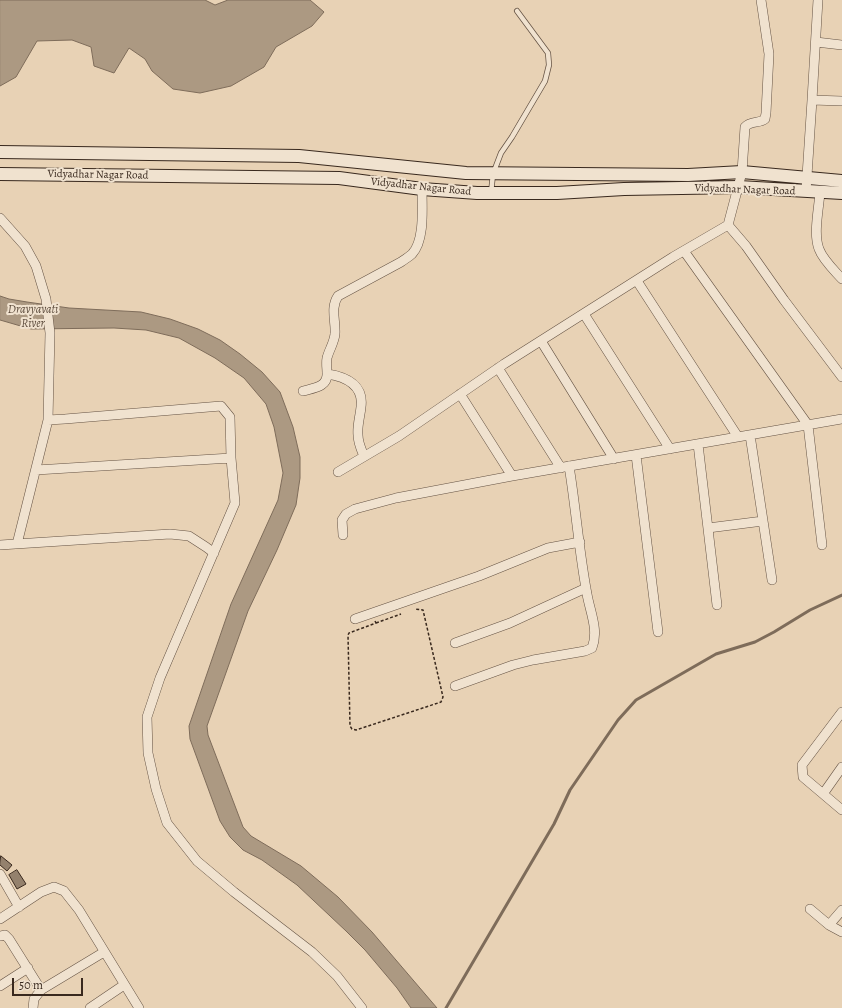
<!DOCTYPE html>
<style>
body{margin:0}
#map{position:relative;width:842px;height:1008px;overflow:hidden;background:#e8d2b5;font-family:Alegreya,serif}
canvas{display:block}
.scale{position:absolute;left:12px;top:978px;width:71px;height:18px;box-sizing:border-box;border:2px solid #39291e;border-top:0;padding-left:5px;font-size:12px;line-height:14px;white-space:nowrap;color:#39291e;-webkit-text-stroke:3px #f0e2cf;paint-order:stroke}
</style>
<div id="map">
<canvas width="842" height="1008"></canvas>
<div class="scale">50 m</div>
</div>
<script>
const context = document.querySelector('canvas').getContext('2d');
context.lineJoin = 'round';
function paint(path, color) { context.fillStyle = color; context.fill(path, 'evenodd'); }
function stroke(path, color, width, dash) { context.strokeStyle = color; context.lineWidth = width; context.lineCap = dash ? 'butt' : 'round'; context.setLineDash(dash || []); context.stroke(path); }
function label(font, color, halo, rows, align = 'center') {
  context.font = font + ' Alegreya,serif'; context.lineWidth = 4; context.setLineDash([]); context.textBaseline = 'middle'; context.strokeStyle = halo; context.fillStyle = color; for (const [text, x, y, turn = 0] of rows) {
    context.save(); context.translate(x, y); context.rotate((+turn || 0) * Math.PI / 180); context.textAlign = isNaN(turn) ? turn : align; if (halo) context.strokeText(text, 0, 0); context.fillText(text, 0, 0); context.restore();
  }
}
const water = new Path2D(`
 M 0,0 L 205,0 L 215,5 L 228,0 L 310,0 L 324,12 L 312,26 L 276,47 L 264,67 L 231,86 L 200,93 L 173,89 L 152,71 L 145,59 L 129,48 L 114,73 L 94,66 L 91,47 L 72,40 L 37,41 L 16,77 L 0,86 Z
 M 0,296 L 9,299 L 27,302 L 69,308 L 141,312 L 170,319 L 198,329 L 220,340 L 240,354 L 262,372 L 280,392 L 293,427 L 300,457 L 300,478 L 296,505 L 277,550 L 248,611 L 207,726 L 208,735 L 243,827 L 251,836 L 301,866 L 338,897 L 372,932 L 437,1008 L 411,1008 L 397,988 L 365,950 L 346,931 L 297,885 L 262,860 L 243,850 L 230,837 L 220,821 L 190,739 L 189,726 L 231,604 L 278,500 L 283,473 L 274,427 L 266,404 L 244,378 L 215,358 L 179,338 L 146,330 L 114,328 L 31,329 L 0,320 Z`);
paint(water, '#ac9982');
stroke(water, '#7e6c5a', 1);
stroke(new Path2D(`
 M 446,1008 L 554,824 L 570,790 L 618,720 L 636,700 L 716,654 L 755,642 L 774,632 L 810,610 L 842,595`), '#7e6c5a', 3);
const building = new Path2D(`
 M 1,856 L 12,865 L 7,871 L 0,865 Z
 M 17,870 L 26,884 L 17,889 L 9,875 Z`);
paint(building, '#94816d');
stroke(building, '#39291e', 1);
const lane = new Path2D(`
 M 491,193 L 493,174 L 501,153 L 512,137 L 545,81 L 549,65 L 548,53 L 517,11`);
const street = new Path2D(`
 M 816,42 L 842,45
 M 812,100 L 818,0
 M 806,191 L 812,100 L 842,101
 M 820,192 C 819,208 813,234 819,249 C 823,260 834,270 842,279
 M 0,218 L 25,246 L 36,266 L 46,299 L 50,333 L 48,420 L 17,544
 M 728,225 L 742,172 L 745,127 C 751,120 759,124 765,119 L 766,113 L 769,54 L 761,0
 M 684,251 L 808,425 L 822,545
 M 637,281 L 738,437
 M 584,314 L 670,449
 M 541,341 L 614,459
 M 498,368 L 561,468
 M 328,374 C 346,377 364,385 361,407 C 360,417 357,426 358,435 C 358,443 361,449 364,456
 M 303,391 C 314,388 328,387 327,373 C 327,368 326,363 327,358 C 329,350 334,343 335,334 C 336,321 330,308 338,296 L 401,262 C 405,259 409,257 412,254 C 425,240 422,208 422,189
 M 460,394 L 512,476
 M 48,420 L 65,419 L 221,406 L 230,417 L 231,458 L 235,503 L 160,678 L 147,717 L 148,753 L 156,789 L 167,823 L 197,861 L 234,892 L 312,952 L 337,976 L 362,1008
 M 750,435 L 772,580
 M 698,444 L 717,605
 M 636,455 L 658,632
 M 36,470 L 231,458
 M 338,472 L 399,436 L 504,364 L 673,257 L 728,225 L 746,246 L 784,300 L 842,377
 M 708,528 L 763,521
 M 343,535 L 342,520 L 346,514 L 355,509 L 396,498 L 512,476 L 842,419
 M 0,545 L 170,534 L 189,536 L 206,547 L 214,553
 M 355,619 L 479,576 L 548,548 L 580,542
 M 455,643 L 510,623 L 586,588
 M 455,686 L 513,665 L 533,660 L 585,651 L 592,648 C 599,630 590,612 587,594 C 579,552 576,509 569,466
 M 842,712 L 802,765 L 803,777 L 842,810
 M 823,794 L 842,767
 M 0,874 L 19,907
 M 810,909 L 829,925 L 842,932
 M 0,919 L 41,892 L 54,887 L 64,891 L 79,910 L 139,1008
 M 829,925 L 842,910
 M 0,936 L 5,935 L 9,939 L 41,990
 M 0,986 L 28,968
 M 33,1008 L 34,999 L 41,990 L 104,952
 M 90,1008 L 124,985`);
const secondary = new Path2D(`
 M 0,152 L 299,156 L 466,173 L 688,175 L 742,172 L 842,181
 M 0,174 L 339,178 L 422,189 L 477,193 L 557,193 L 624,189 L 739,187 L 842,193`);
stroke(lane, '#655344', 6);
stroke(street, '#655344', 10);
stroke(secondary, '#39291e', 14);
stroke(new Path2D(`
 M 375,621 L 376,623 L 349,633 L 348,635 L 350,726 L 352,729 L 356,730 L 441,702 L 443,697 L 423,610 L 415,609
 M 376,623 L 401,614`), '#39291e', 1.5, [3, 2]);
stroke(lane, '#f0e2cf', 4.5);
stroke(street, '#f0e2cf', 9);
stroke(secondary, '#f0e2cf', 12);
label('11px', '#39291e', '#f0e2cf', [
 ["Vidyadhar Nagar Road",98,175,1],
 ["Vidyadhar Nagar Road",421,187,6],
 ["Vidyadhar Nagar Road",745,190,2]
]);
label('italic 12px', '#5c4b3c', '#f0e2cf', [
 ["Dravyavati",33,310],
 ["River",33,324]
]);
</script>
